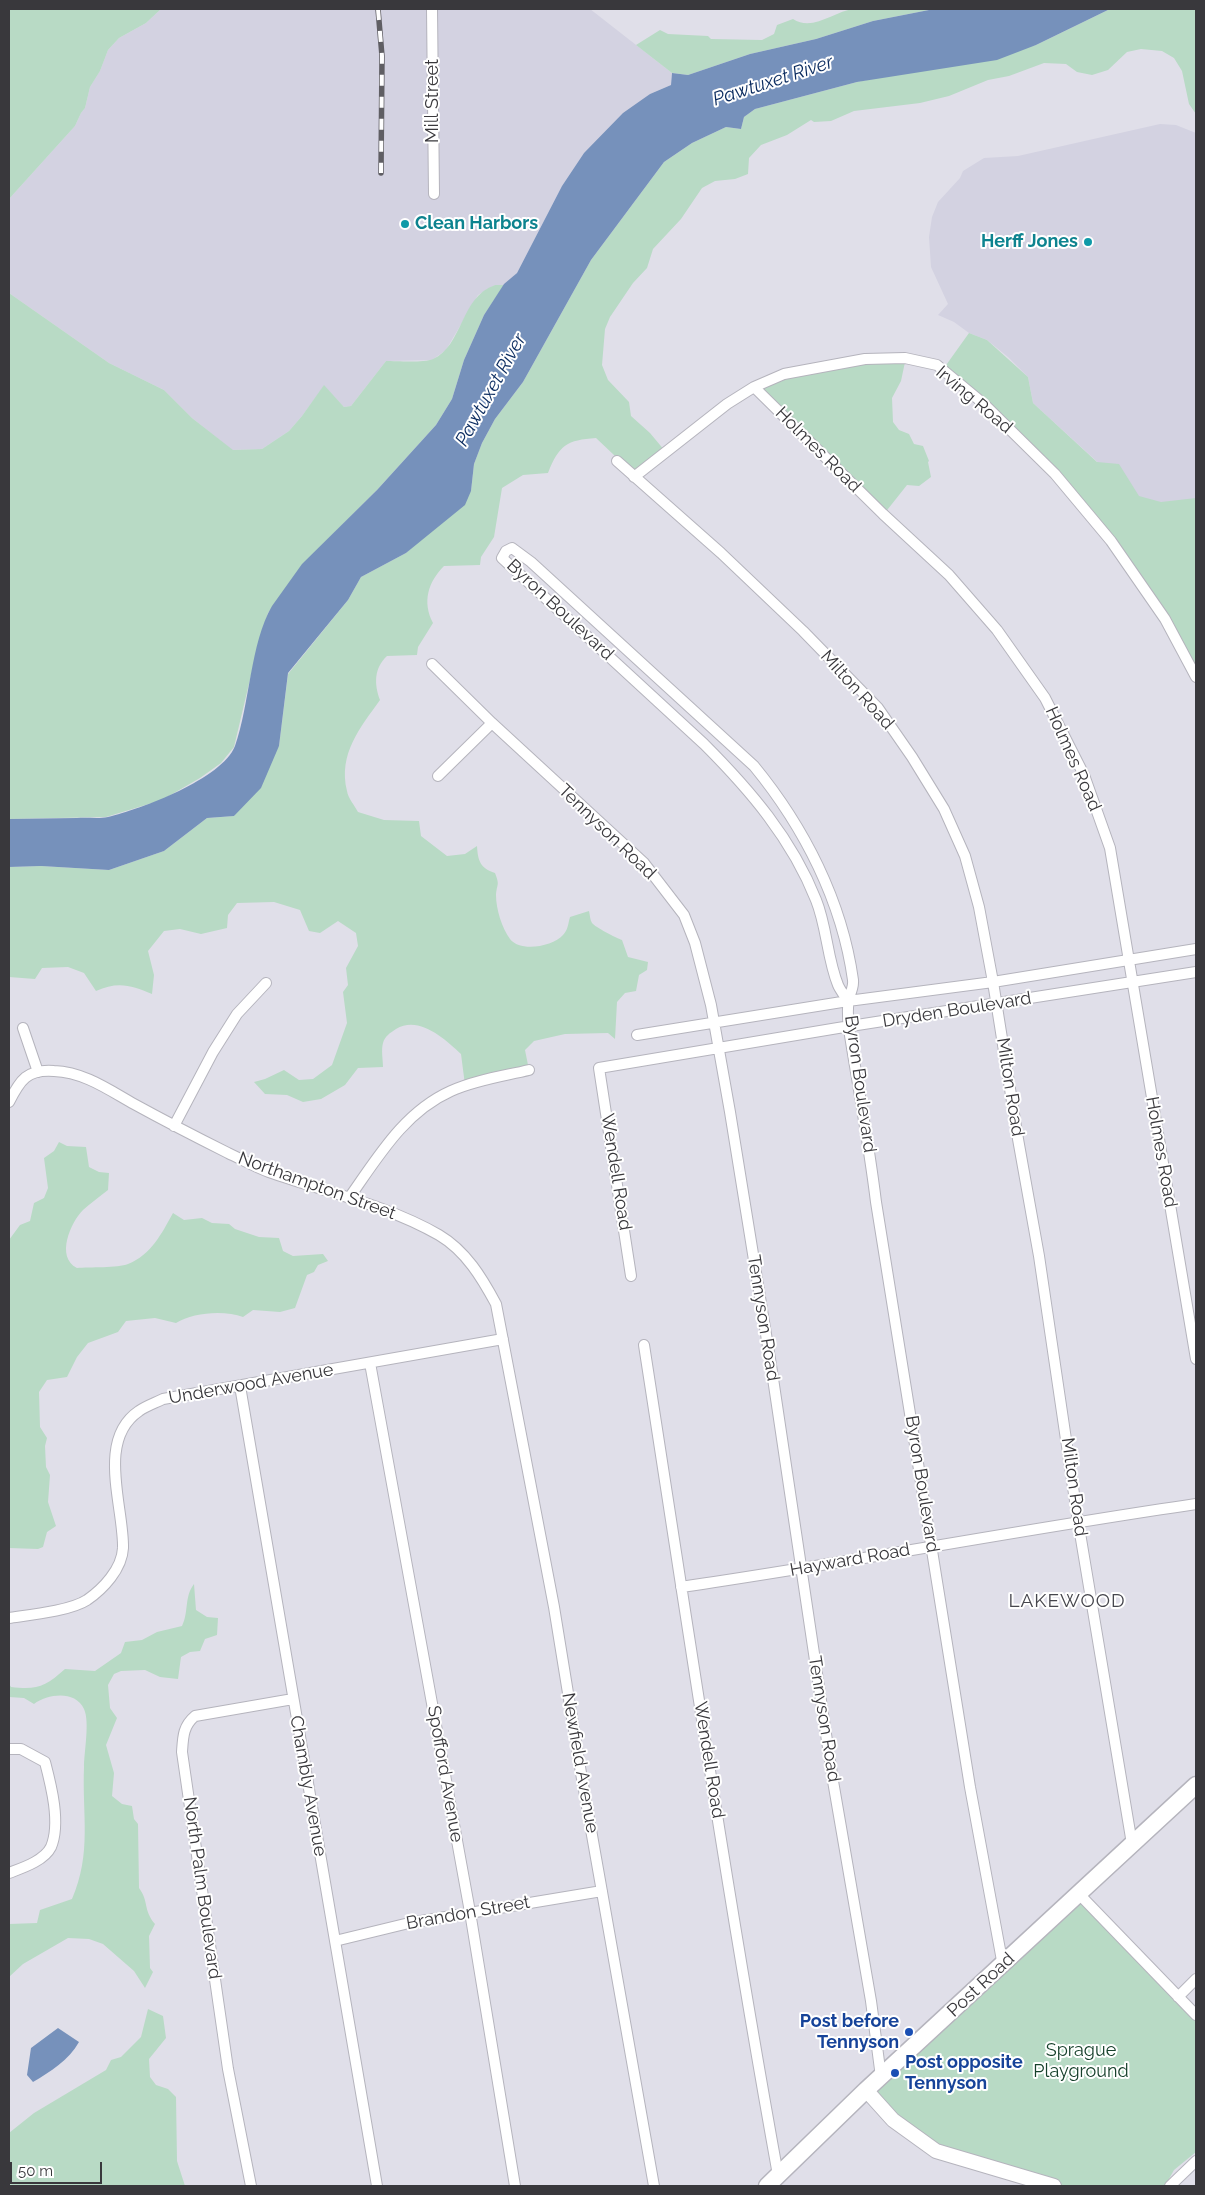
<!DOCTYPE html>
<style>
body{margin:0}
#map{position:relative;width:1205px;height:2195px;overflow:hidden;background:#e0dfe9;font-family:Raleway,sans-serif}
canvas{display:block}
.frame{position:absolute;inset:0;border:10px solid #39383c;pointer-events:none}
.scale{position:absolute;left:10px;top:2162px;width:92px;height:22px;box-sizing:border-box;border:2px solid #39383c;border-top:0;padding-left:6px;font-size:15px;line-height:18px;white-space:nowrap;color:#39383c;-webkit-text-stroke:4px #fff;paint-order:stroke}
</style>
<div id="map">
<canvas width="1205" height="2195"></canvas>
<div class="frame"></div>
<div class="scale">50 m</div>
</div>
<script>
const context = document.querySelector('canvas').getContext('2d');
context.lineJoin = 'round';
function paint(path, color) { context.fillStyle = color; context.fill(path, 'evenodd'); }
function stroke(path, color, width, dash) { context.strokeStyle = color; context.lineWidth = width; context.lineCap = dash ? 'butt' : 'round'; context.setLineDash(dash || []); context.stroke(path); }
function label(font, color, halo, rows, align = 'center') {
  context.font = font + ' Raleway,sans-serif'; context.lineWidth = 4; context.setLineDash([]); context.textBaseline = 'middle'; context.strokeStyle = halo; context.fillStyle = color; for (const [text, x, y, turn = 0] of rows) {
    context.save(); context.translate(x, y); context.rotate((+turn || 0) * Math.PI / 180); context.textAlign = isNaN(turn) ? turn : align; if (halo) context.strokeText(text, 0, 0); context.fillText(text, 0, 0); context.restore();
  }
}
paint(new Path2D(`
 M 161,9 L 590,9 L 672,73 L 671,85 L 650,94 L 584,153 L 562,186 L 517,273 L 504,285 L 495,285 L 478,295 L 446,350 L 432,360 L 386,361 L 351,406 L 344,407 L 324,386 L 302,416 L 289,431 L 262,449 L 232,450 L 192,418 L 164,390 L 109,363 L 9,293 L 9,199 L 75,126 L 81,113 L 85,108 L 90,87 L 100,71 L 108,50 L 119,38 L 146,23 Z
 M 1160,124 L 1176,125 L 1196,133 L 1196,499 L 1165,504 L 1139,500 L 1033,403 L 1028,377 L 1008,357 L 987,340 L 969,333 L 954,322 L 938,315 L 948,304 L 931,267 L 929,237 L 932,217 L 938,202 L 960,178 L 963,171 L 984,158 L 1018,156 Z`), '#d3d2e1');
paint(new Path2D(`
 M 9,9 L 161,9 L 146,23 L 119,38 L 108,50 L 100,71 L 90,87 L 85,108 L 81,113 L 75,126 L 9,199 Z
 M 854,9 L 934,9 L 873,21 L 816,39 L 750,54 L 688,75 L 672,73 L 636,45 L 660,30 L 668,34 L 708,36 L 711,39 L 762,40 L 774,34 L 777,25 L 793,19 C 813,32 834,11 854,9 Z
 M 1110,9 L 1196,9 L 1196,114 L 1189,104 L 1182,71 L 1174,58 L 1162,51 L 1141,49 L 1127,52 L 1108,70 L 1092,75 L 1077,72 L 1066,64 L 1044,63 L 1009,76 L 988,80 L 949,96 L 920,103 L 854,111 L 831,121 L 814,122 L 811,120 L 787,135 L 761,145 L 749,158 L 748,174 L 735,179 L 715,181 L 702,188 L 681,219 L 653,249 L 647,268 L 633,283 L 610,317 L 605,329 L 602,365 L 608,380 L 629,402 L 631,416 L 650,433 L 665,451 L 633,473 L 596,438 C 567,440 559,445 548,473 L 523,475 L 502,488 L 494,537 L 481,557 L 480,565 L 444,566 C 428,582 422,602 433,623 L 418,647 L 417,655 L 387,656 C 374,668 374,684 380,700 C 360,728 338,754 347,791 C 348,798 355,806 358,812 L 384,820 L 419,821 L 421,836 L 447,856 L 465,854 L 477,846 C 478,861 480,868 495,873 C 500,886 497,883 496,895 C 496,909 502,928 510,939 C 521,953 553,946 563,935 C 568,930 568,924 570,917 L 589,911 C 590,915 590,920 592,923 C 595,927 616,938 622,940 L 628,957 L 648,962 L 647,970 L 639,975 L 636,991 L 625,993 L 617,1002 L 615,1039 L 608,1033 L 565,1034 L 534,1041 L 525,1050 L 529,1070 L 465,1085 L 461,1054 C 445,1039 419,1015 396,1029 C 390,1033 385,1036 383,1043 C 381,1050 383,1060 383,1067 L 358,1068 L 345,1085 L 321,1099 L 303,1102 L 287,1095 L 265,1094 L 254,1082 L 265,1079 L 284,1070 L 299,1080 L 313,1079 L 332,1065 L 347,1023 L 343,992 L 348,985 L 346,968 L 358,946 L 356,933 L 338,921 L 320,933 L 309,931 L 300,910 L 274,902 L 237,903 L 228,915 L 227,928 L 201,934 L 180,929 L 164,931 L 148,951 L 154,975 L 152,994 C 132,985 117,981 96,991 L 84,973 L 68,967 L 42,968 L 35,979 L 9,977 L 9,867 L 41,866 L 109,870 L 164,851 L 207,818 L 234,816 L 279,746 L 288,674 L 348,600 L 361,577 L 406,553 L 471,491 L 474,464 L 482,443 L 495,419 L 523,382 L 591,260 L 664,162 L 692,143 L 726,127 L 741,129 L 744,117 L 755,109 L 857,82 L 1036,45 Z
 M 495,285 L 504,285 L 484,315 L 464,360 L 452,399 L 436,425 L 377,490 L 303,564 L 268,613 L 257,650 L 234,747 L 221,763 L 200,778 L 162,800 L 106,817 L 9,819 L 9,293 L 109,363 L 164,390 L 192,418 L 233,450 L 262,449 L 289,431 L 302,416 L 324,385 L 344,407 L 351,406 L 386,361 C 397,361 424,363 433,359 C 463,346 460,297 495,285 Z
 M 969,333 L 987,340 L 1028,377 L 1033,403 L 1097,462 L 1119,464 L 1139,496 L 1161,502 L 1196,498 L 1196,674 L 1111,537 L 944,368 Z
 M 905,362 L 901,381 L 892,398 L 893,422 L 899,430 L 909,434 L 914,444 L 923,446 L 929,461 L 928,462 L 931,477 L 919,486 L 907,485 L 884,514 L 758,387 L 825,364 Z
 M 59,1142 L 67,1146 L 86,1147 L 89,1167 L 99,1172 L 109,1173 L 108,1190 C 100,1196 91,1203 83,1210 C 71,1222 55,1257 77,1268 C 89,1267 118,1268 128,1264 C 151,1255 162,1233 173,1213 L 184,1220 L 202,1218 L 212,1223 L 229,1224 L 235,1229 L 259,1237 L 279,1238 L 283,1251 L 293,1256 L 323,1254 L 328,1261 L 318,1265 L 314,1272 L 307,1275 L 295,1308 L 280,1312 L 253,1310 L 243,1317 C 225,1310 193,1312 176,1323 L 155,1318 L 126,1321 L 118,1332 L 88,1343 L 77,1357 L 67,1377 L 47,1380 L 39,1392 L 40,1427 L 47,1438 L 45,1446 L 46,1467 L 50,1475 L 48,1502 L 56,1526 L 47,1532 L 43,1547 L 38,1549 L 9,1548 L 9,1240 L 20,1225 L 30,1221 L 34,1203 L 44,1198 L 48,1188 L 44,1158 L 54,1151 Z
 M 194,1584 L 196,1610 L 207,1617 L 218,1618 L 217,1635 L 205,1639 L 200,1651 L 190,1652 L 181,1657 L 178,1679 L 160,1677 L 145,1670 L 121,1671 L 114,1674 L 108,1685 L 110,1708 L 117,1718 L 106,1745 L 114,1773 L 112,1796 L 122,1804 L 132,1806 L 134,1819 L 138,1824 L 139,1888 C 149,1901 143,1910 155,1924 L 149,1936 L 150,1968 L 153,1972 L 145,1988 L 134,1971 L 103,1944 L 89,1939 L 68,1938 L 23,1964 L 9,1977 L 9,1981 L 9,1924 L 37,1923 L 40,1910 L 72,1899 C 92,1853 82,1815 84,1767 C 84,1752 90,1722 84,1709 C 75,1690 48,1694 34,1704 L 24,1698 L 9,1697 L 9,1684 L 11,1687 C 37,1690 45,1687 65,1669 L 95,1671 L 121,1653 L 125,1642 L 142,1640 L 157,1632 L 182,1626 C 189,1612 184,1597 194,1584 Z
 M 1078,1895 L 1196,2014 L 1196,2152 L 1174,2170 L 1165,2186 L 1056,2186 L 937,2150 L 870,2095 Z
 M 148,2009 L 163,2016 L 166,2038 L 149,2059 L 150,2077 L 156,2085 L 168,2089 L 176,2097 L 177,2161 L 185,2186 L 9,2186 L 9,2133 L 34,2113 L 106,2070 L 111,2060 L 121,2057 L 141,2037 Z`), '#b8dac5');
paint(new Path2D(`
 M 934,9 L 1110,9 L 1036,45 L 997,60 L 857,82 L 755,109 L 744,117 L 741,129 L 726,127 L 692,143 L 664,162 L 591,260 L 523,382 L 495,419 L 482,443 L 474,464 L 471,491 L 465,505 L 406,553 L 361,577 L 348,600 L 288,673 L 279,746 L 261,788 L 234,816 L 207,818 L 164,851 L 109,870 L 41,866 L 9,867 L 9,819 C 32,819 55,818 77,818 C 87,817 98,819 108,817 C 141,809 222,779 235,746 C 250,704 250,644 272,606 L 302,564 L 377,490 L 436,425 L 452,399 L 464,360 L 484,315 L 504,284 L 517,273 L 562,186 L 584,153 L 623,113 L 650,94 L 671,85 L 672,73 L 688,75 L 750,54 L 816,39 L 873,21 Z
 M 58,2028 L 79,2042 C 69,2060 50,2072 33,2082 L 27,2075 L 31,2048 Z`), '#7691bb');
const minor = new Path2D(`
 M 432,9 L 434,194
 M 754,387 L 883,514 L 949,575 L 997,630 L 1045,698 L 1084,775 L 1110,848 L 1196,1359
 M 617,461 L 721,553 L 803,631 L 878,708 L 912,757 L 944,809 L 965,856 L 979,907 L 993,982 L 1018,1139 L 1039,1256 L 1078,1521 L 1132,1844
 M 634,477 L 727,404 L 754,387 L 784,374 L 865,359 L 905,358 L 937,365 L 984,404 L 1055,474 L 1111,541 L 1165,619 L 1196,677
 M 432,664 L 492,723 L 644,863 L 684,915 L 695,943 L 711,1005 L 730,1112 L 771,1365 L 833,1781 L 871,2001 L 881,2077
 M 438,776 L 492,723
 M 848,1001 C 845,996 840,990 838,985 C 827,958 827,927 816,900 C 792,839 750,790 704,744 L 502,558 L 506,551 L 512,548 L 531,562 L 754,766 C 804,827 842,901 853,980 C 854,987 850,993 849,999 C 847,1008 848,1020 849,1029 C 858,1087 869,1144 876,1202 L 970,1787 L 1003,1966
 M 23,1028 L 38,1072
 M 637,1035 L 848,1001 L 993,982 L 1196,949
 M 9,1102 C 20,1080 27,1069 54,1071 C 84,1072 109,1090 134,1104 C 165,1121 196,1137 228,1153 C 241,1159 255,1167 269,1172 C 326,1192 387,1205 439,1235 C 466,1251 482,1278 496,1304 L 554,1607 L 581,1773 L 654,2186
 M 174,1126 L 213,1052 L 237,1014 L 266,983
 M 349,1198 C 378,1157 404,1112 451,1091 C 475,1080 504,1076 529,1070
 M 631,1276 L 599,1068 L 838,1028 L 1196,972
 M 644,1345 C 687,1622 728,1899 778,2175
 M 370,1363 L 470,1912 L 515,2186
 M 240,1386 L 377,2186
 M 681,1587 C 853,1562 1024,1529 1196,1504
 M 9,1618 C 29,1615 70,1611 87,1600 C 103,1589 122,1569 123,1548 C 124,1507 96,1440 139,1411 C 146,1406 155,1403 163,1399 L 503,1339
 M 9,1749 L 21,1749 L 45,1762 C 51,1785 61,1823 51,1847 C 44,1861 22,1868 9,1873
 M 1079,1894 L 1196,2015
 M 335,1941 L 409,1923 L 602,1891
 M 1178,1997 L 1196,1979
 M 251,2186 L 228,2069 L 182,1752 C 183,1737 183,1726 195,1716 L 293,1699
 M 1170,2186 L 1196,2161`);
const tertiary = new Path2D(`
 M 866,2090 L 893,2120 L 936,2151 L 1054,2186`);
const primary = new Path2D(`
 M 767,2186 L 866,2090 L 1196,1785`);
stroke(minor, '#b5b4bd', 12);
stroke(tertiary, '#b5b4bd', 16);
stroke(primary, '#b5b4bd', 19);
stroke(minor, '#fff', 10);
stroke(tertiary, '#fff', 14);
stroke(primary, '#fff', 16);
const rail = new Path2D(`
 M 378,9 L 382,56 L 381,173`);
stroke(rail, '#5f5e63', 5.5);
stroke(rail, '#fff', 4, [11]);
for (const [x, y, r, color] of [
 [405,224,5,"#0f9aa8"],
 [1088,242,5,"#0f9aa8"],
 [909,2032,5,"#1a4fb4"],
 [895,2073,5,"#1a4fb4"]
]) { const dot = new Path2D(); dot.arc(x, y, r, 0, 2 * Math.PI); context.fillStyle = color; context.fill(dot); stroke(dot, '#fff', 2); }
label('18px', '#39383c', '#fff', [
 ["Mill Street",433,101,-90],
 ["Irving Road",974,400,40],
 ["Holmes Road",818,450,45],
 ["Byron Boulevard",560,610,43],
 ["Milton Road",857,690,48],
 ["Holmes Road",1073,759,66],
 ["Tennyson Road",607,832,44],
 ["Dryden Boulevard",957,1010,-9],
 ["Byron Boulevard",860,1084,82],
 ["Milton Road",1010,1087,81],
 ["Holmes Road",1161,1152,80],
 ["Wendell Road",616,1172,81],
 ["Northampton Street",317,1186,20],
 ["Tennyson Road",763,1318,81],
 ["Underwood Avenue",251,1384,-10],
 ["Byron Boulevard",922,1484,81],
 ["Milton Road",1074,1487,82],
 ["Hayward Road",850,1560,-10],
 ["Tennyson Road",824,1719,81],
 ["Wendell Road",709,1760,81],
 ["Newfield Avenue",580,1763,80],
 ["Spofford Avenue",445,1774,80],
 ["Chambly Avenue",308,1786,80],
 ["North Palm Boulevard",202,1888,82],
 ["Brandon Street",468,1913,-10],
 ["Post Road",981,1985,-43]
]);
label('bold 18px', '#0d838f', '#fff', [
 ["Clean Harbors",415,224],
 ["Herff Jones",1078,242,"right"]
], 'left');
label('bold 18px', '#164399', '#fff', [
 ["Post before",899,2022],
 ["Tennyson",899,2043],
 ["Post opposite",905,2063,"left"],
 ["Tennyson",905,2084,"left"]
], 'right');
label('18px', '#16402b', '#fff', [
 ["Sprague",1081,2051],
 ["Playground",1081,2072]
]);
label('italic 19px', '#0a2b5f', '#fff', [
 ["Pawtuxet River",773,81,-18],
 ["Pawtuxet River",491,390,-61]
]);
context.letterSpacing = '1px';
label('19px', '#46464d', '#fff', [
 ["LAKEWOOD",1067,1601]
]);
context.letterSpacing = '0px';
</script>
